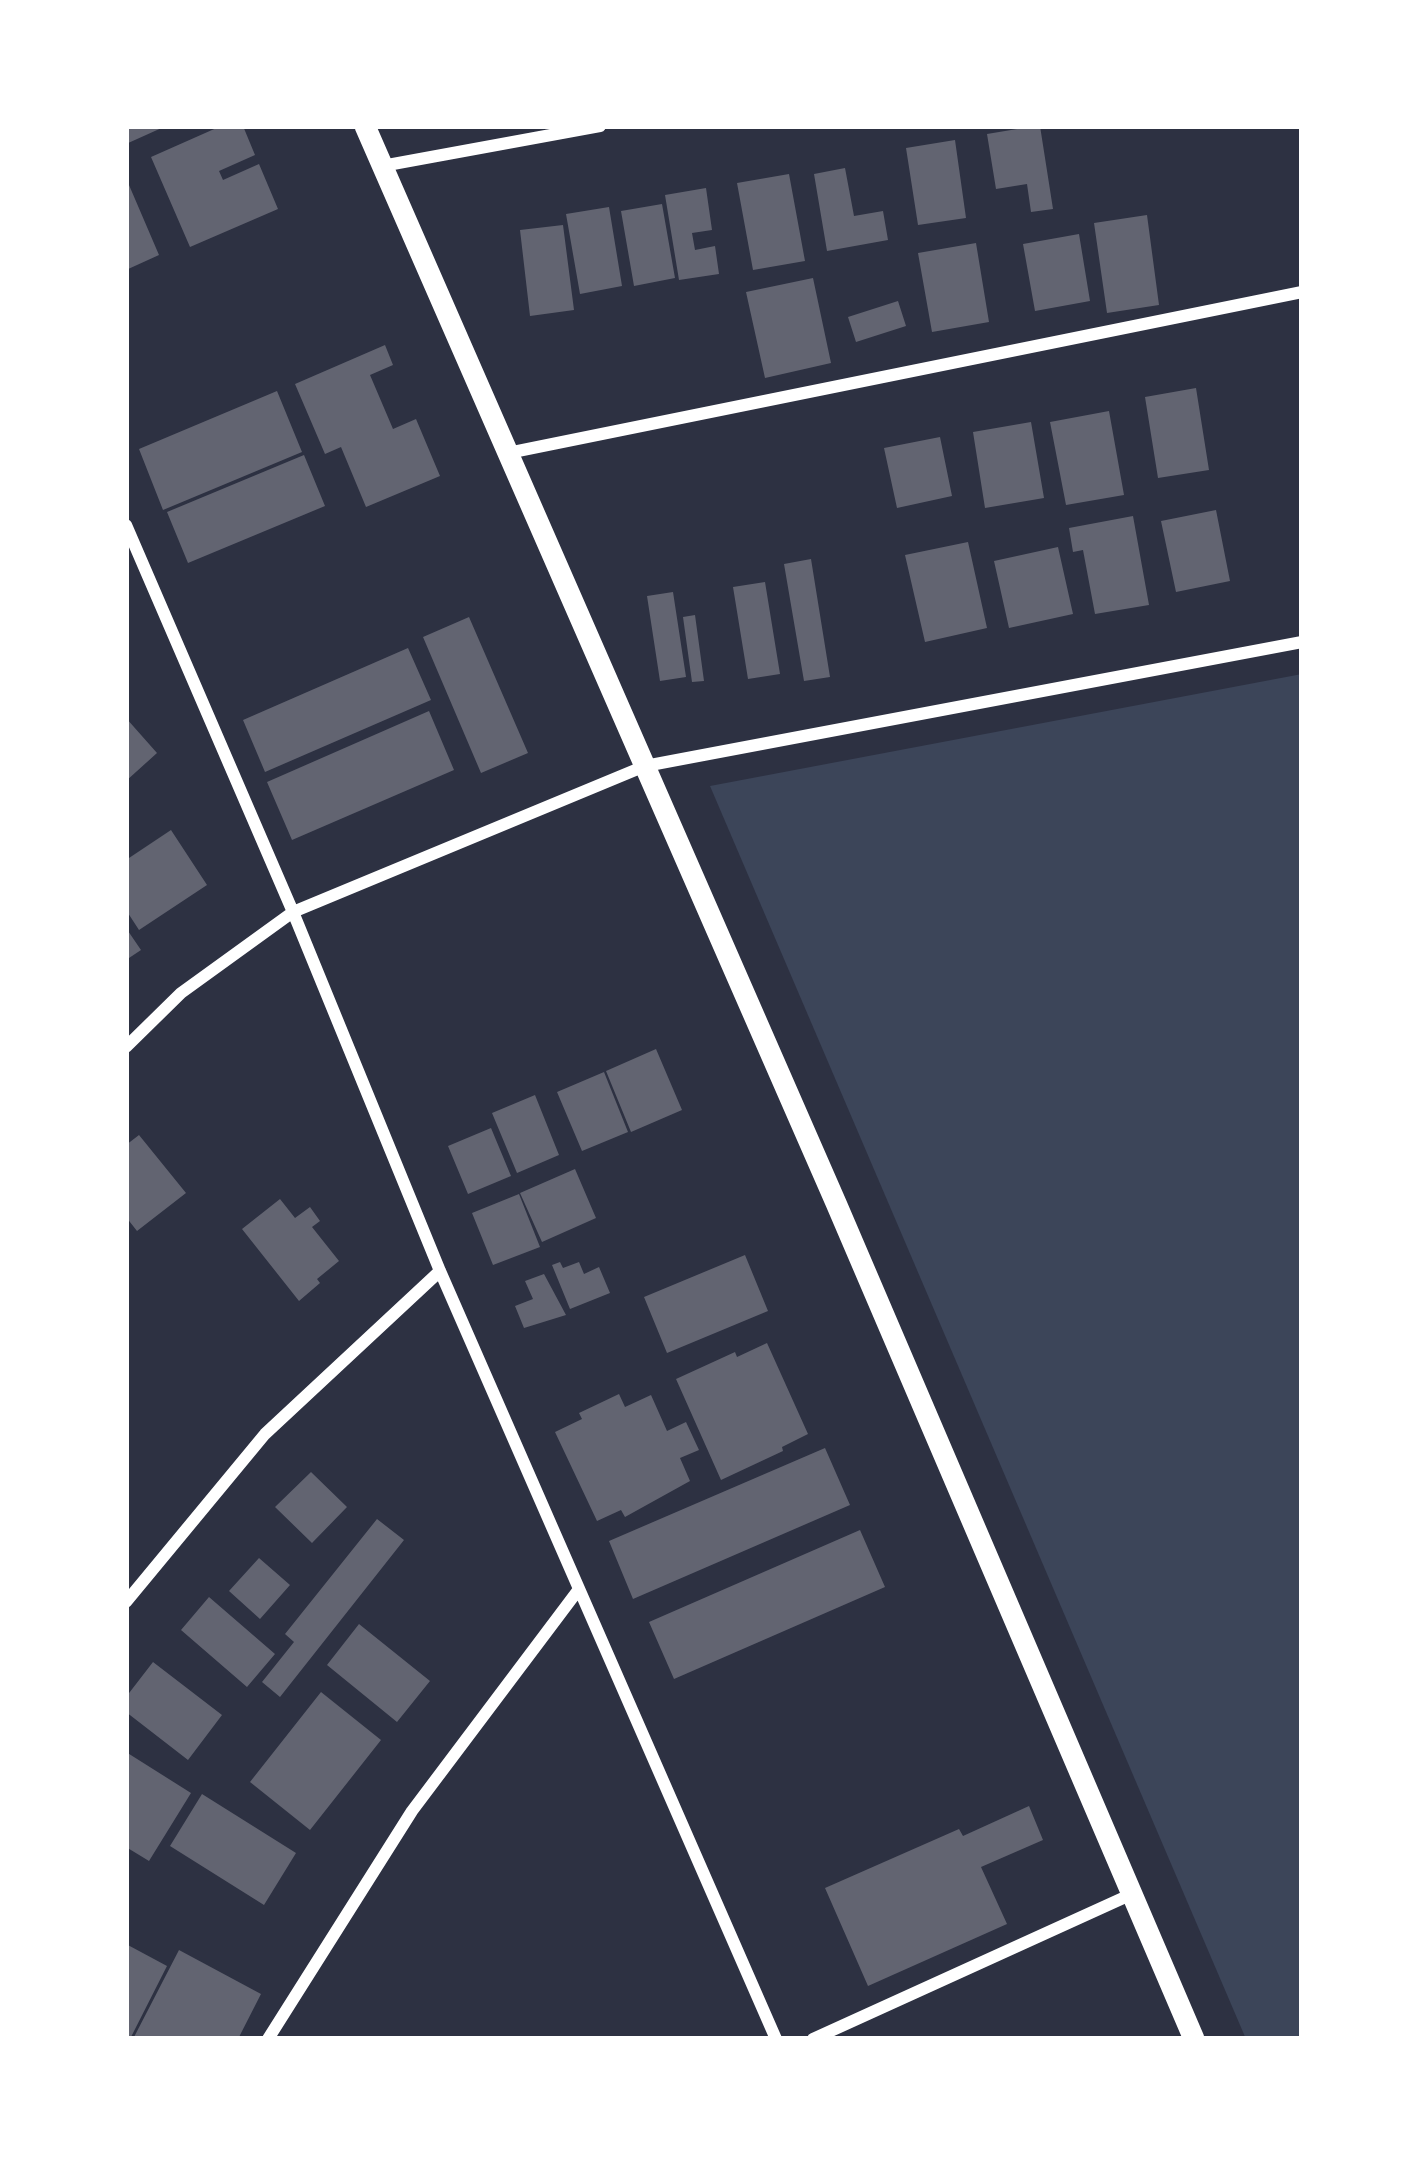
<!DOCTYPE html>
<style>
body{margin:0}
#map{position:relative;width:1428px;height:2165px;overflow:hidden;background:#2d3142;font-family:Inter,sans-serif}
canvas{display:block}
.frame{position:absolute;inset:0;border:129px solid #fff;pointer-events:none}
</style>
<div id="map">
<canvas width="1428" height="2165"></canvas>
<div class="frame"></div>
</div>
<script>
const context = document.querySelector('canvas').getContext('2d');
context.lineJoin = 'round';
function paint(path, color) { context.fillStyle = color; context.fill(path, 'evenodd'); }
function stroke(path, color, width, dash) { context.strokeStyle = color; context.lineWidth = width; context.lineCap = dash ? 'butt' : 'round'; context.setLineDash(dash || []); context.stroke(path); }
paint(new Path2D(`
 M 1302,674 L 1302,2039 L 1246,2039 L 710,786 Z`), '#3c4559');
paint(new Path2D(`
 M 126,126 L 166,126 L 126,144 Z
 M 221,126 L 243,126 L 255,155 L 219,171 L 223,180 L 259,164 L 278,209 L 190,247 L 151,157 Z
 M 1035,126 L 1040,126 L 1053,209 L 1031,212 L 1027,184 L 996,189 L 987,134 Z
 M 955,140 L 966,218 L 918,225 L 906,148 Z
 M 845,168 L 854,216 L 883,211 L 888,240 L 827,251 L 814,174 Z
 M 789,174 L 805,261 L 753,270 L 737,183 Z
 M 126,178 L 159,255 L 126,270 Z
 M 706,188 L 712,230 L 692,233 L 695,250 L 715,246 L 719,274 L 679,280 L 665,195 Z
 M 662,204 L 675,278 L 634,286 L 621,211 Z
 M 609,207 L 622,286 L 580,294 L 566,214 Z
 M 1147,215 L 1159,305 L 1107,313 L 1094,223 Z
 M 563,225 L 574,310 L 530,316 L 520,230 Z
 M 1079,234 L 1090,301 L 1035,311 L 1023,244 Z
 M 976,243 L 989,322 L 932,332 L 918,253 Z
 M 813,278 L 831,363 L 765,378 L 746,292 Z
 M 898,301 L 906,326 L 856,342 L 848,317 Z
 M 385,345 L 393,365 L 370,375 L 393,429 L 416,419 L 440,476 L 366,507 L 341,447 L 325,454 L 295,384 Z
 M 1196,388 L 1209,470 L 1158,478 L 1145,397 Z
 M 277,391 L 302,452 L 163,510 L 139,449 Z
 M 1109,411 L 1124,495 L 1066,505 L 1050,422 Z
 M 1031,422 L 1044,498 L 985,508 L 973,432 Z
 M 940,437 L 952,496 L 897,508 L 884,448 Z
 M 304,455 L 325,506 L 188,563 L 167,512 Z
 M 1216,510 L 1230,581 L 1176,592 L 1161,521 Z
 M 1133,516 L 1149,605 L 1095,614 L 1083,550 L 1073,552 L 1069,528 Z
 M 968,542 L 987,628 L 925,642 L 905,555 Z
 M 1058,547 L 1073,614 L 1009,628 L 994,561 Z
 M 811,559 L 830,677 L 804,681 L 784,564 Z
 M 765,582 L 780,674 L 748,679 L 733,587 Z
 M 673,592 L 686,677 L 660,681 L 647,596 Z
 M 695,615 L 704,681 L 692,682 L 683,617 Z
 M 469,617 L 528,753 L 481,773 L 423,637 Z
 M 408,648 L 431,700 L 265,772 L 243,720 Z
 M 429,711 L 454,770 L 292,840 L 267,782 Z
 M 126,718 L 157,753 L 126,781 Z
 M 171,830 L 207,885 L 139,930 L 126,910 L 126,860 Z
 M 126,928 L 141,950 L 126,960 Z
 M 656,1049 L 682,1110 L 631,1132 L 606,1071 Z
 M 604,1072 L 628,1132 L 582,1151 L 557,1092 Z
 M 535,1095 L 559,1155 L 517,1173 L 492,1113 Z
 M 491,1128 L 511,1176 L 468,1194 L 448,1146 Z
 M 139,1135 L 186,1193 L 137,1231 L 126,1217 L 126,1145 Z
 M 575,1169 L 596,1218 L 542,1242 L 520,1193 Z
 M 519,1194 L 540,1247 L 493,1265 L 472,1213 Z
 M 280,1199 L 295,1218 L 310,1207 L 320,1221 L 312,1227 L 339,1261 L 317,1279 L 320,1283 L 299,1301 L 242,1229 Z
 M 745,1255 L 768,1311 L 667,1353 L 644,1297 Z
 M 560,1262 L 563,1268 L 579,1262 L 584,1274 L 599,1267 L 610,1293 L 570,1309 L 552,1265 Z
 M 544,1274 L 566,1315 L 524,1328 L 515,1306 L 533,1299 L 525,1281 Z
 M 767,1343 L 808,1434 L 782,1447 L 783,1451 L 721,1480 L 676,1379 L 735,1352 L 737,1357 Z
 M 619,1394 L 625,1407 L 651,1395 L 667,1431 L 686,1422 L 699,1450 L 680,1458 L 690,1481 L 625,1517 L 621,1510 L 597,1521 L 555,1432 L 582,1419 L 579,1413 Z
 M 825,1448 L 850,1505 L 633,1599 L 609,1541 Z
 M 311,1472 L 347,1507 L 312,1543 L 275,1507 Z
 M 377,1519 L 404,1540 L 280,1697 L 262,1682 L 294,1642 L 285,1634 Z
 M 860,1530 L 885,1587 L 674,1679 L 649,1622 Z
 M 259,1558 L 290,1585 L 260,1619 L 229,1591 Z
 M 209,1597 L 275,1654 L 247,1687 L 181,1630 Z
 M 359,1624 L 430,1681 L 397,1722 L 327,1665 Z
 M 153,1662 L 222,1715 L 188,1760 L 126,1712 L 126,1697 Z
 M 321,1692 L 381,1740 L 310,1830 L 250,1782 Z
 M 126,1752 L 191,1793 L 149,1861 L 126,1847 Z
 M 202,1794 L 296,1853 L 264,1905 L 170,1846 Z
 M 1029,1806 L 1043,1840 L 981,1867 L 1007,1924 L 868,1986 L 825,1888 L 959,1829 L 963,1836 Z
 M 126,1944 L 167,1966 L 130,2039 L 126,2039 Z
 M 179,1950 L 261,1994 L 238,2039 L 133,2039 Z`), '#626471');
stroke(new Path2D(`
 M 382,166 L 600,126
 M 508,453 L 1302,292
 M 126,525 L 293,912 L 440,1271 L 776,2039
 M 126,1047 L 181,993 L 293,912 L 645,766 L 1302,642
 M 126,1602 L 265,1434 L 440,1271
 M 268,2039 L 412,1811 L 579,1589
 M 813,2039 L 1132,1894`), '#fff', 12);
stroke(new Path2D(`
 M 365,126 L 836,1203 L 1194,2039`), '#fff', 21);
</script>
